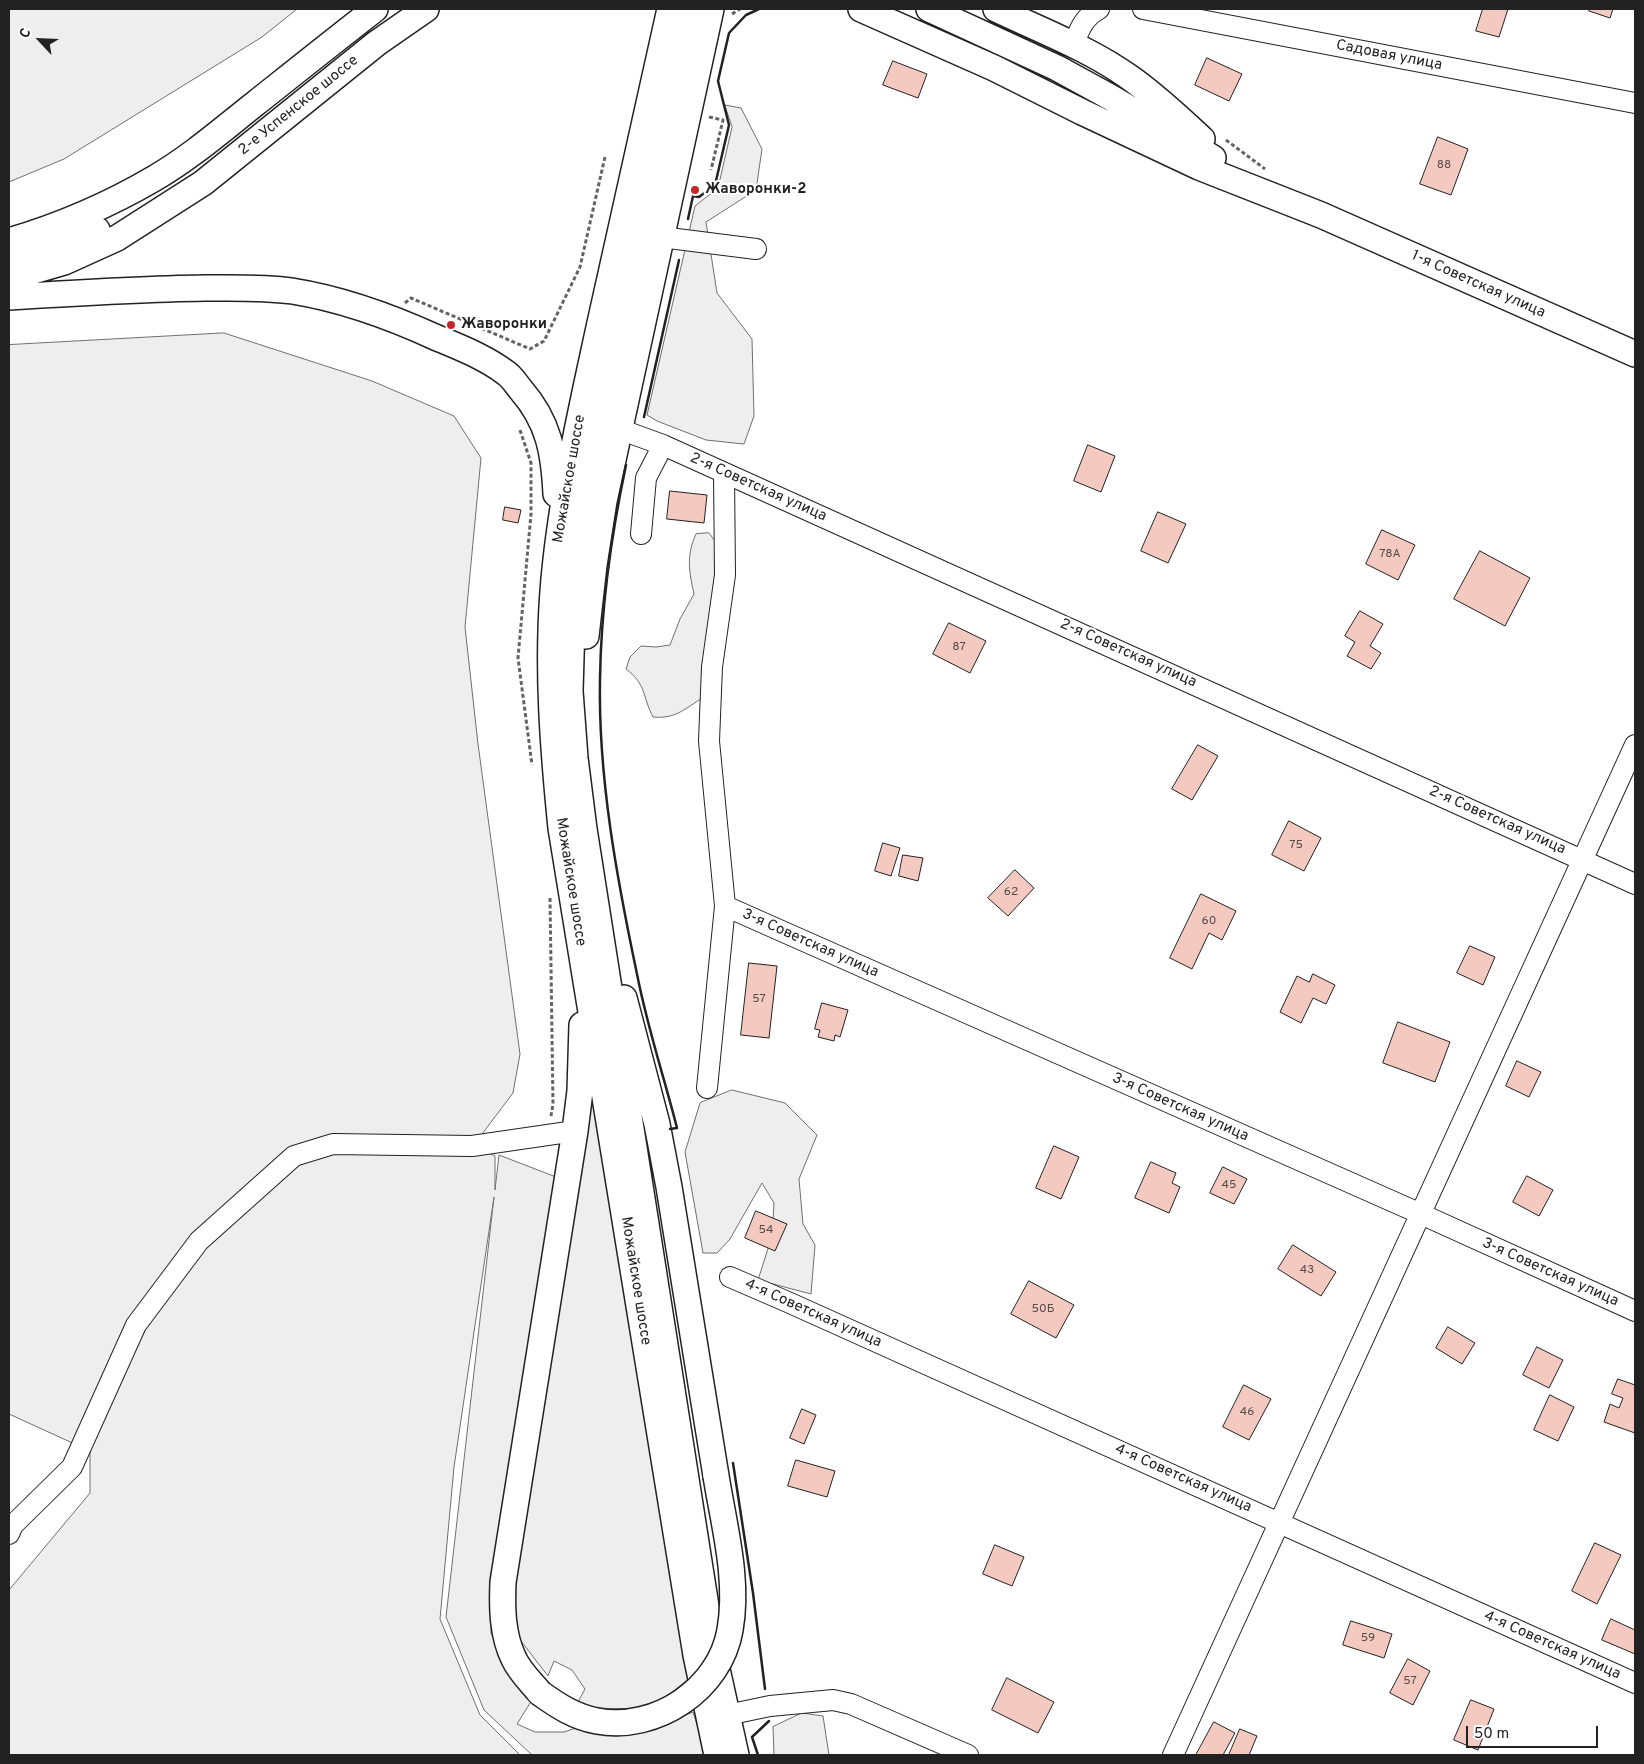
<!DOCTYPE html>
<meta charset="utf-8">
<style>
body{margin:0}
#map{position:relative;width:1644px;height:1764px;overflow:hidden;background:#fff;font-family:Overpass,sans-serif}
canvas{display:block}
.frame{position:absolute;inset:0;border:10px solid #222;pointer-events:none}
.north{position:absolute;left:15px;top:15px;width:50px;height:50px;-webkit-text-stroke:4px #fff;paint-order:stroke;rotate:295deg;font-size:14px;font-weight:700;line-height:20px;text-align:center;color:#222}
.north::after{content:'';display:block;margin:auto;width:18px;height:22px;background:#222;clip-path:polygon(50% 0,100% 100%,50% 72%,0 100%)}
.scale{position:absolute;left:1466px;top:1726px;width:132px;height:22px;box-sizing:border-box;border:2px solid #222;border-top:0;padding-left:6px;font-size:15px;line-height:18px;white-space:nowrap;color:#222;-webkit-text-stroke:4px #fff;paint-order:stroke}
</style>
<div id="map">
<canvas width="1644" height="1764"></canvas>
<div class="frame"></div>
<div class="north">С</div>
<div class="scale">50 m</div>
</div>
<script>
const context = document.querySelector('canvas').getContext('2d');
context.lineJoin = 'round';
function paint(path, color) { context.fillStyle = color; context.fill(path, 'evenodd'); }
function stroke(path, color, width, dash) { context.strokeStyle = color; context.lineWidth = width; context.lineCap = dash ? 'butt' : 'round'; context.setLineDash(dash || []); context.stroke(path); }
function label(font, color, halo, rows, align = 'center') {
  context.font = font + ' Overpass,sans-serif'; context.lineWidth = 4; context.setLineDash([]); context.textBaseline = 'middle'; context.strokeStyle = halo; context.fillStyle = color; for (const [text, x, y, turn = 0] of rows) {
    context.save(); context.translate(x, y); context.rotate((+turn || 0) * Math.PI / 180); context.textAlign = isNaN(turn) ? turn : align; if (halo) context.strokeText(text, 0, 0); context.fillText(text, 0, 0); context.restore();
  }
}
const green = new Path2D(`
 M 9,9 L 297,9 L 262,37 L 64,159 L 9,182 Z
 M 725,105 L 741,108 L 762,149 L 756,190 L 706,222 L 717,293 L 752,339 L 754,416 L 744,444 L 706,440 L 657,421 L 647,415 L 695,206 L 718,188 L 732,127 Z
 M 224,333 L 372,381 L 454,416 L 481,458 L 465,627 L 478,744 L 520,1054 L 513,1093 L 473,1146 L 495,1156 L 495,1190 L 499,1155 L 556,1177 L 491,1585 L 491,1633 L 512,1678 L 532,1700 L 517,1724 L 535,1732 L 564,1732 L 576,1728 L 617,1736 L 646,1730 L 693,1712 L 707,1755 L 532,1755 L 484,1710 L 446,1617 L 494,1197 L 454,1467 L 440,1619 L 480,1715 L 520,1755 L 9,1755 L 9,1590 L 90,1493 L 90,1451 L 9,1414 L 9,345 Z
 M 709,533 L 718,545 L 716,574 L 701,699 C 683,710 675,719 653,717 C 642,696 647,685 626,669 L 630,657 L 641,646 L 656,647 L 670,645 L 680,619 L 694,594 C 689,571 686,556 696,534 Z
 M 589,1065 L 693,1675 L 659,1703 L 631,1709 L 594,1708 L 578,1702 L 585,1689 L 572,1670 L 554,1661 L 548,1676 L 514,1632 L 510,1583 Z
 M 732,1090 L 785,1103 L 817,1135 L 799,1179 L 803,1224 L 815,1245 L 811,1294 L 758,1280 L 772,1236 L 774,1203 L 762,1183 L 730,1239 L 717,1253 L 703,1253 L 685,1152 L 700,1103 Z
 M 802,1713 L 823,1716 L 829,1755 L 774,1755 L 773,1727 Z`);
paint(green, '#eee');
stroke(green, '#6f6f6f', 1);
const building = new Path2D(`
 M 1483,9 L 1508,9 L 1499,37 L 1476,31 Z
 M 1590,9 L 1613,9 L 1610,18 L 1589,11 Z
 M 1207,58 L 1242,74 L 1229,101 L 1195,85 Z
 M 893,61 L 927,74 L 918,98 L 883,85 Z
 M 1438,137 L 1468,149 L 1451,195 L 1420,184 Z
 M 1088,445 L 1115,456 L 1101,492 L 1074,481 Z
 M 670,491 L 707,495 L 704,523 L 667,519 Z
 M 505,507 L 521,510 L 518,523 L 503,520 Z
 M 1158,512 L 1186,524 L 1168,563 L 1141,551 Z
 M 1382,530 L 1415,545 L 1398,580 L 1366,564 Z
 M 1480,551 L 1530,578 L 1505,626 L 1454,599 Z
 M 1360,611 L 1383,624 L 1370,646 L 1381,653 L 1371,669 L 1347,656 L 1355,642 L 1345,636 Z
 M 949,623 L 986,641 L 970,673 L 933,654 Z
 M 1198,745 L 1218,756 L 1192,800 L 1172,789 Z
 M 1289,821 L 1321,838 L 1304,871 L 1272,855 Z
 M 883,843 L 900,848 L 891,876 L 875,871 Z
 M 903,855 L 923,858 L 918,881 L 899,876 Z
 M 1015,870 L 1034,888 L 1008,916 L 988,898 Z
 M 1201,894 L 1236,911 L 1222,940 L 1209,933 L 1192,969 L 1170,958 Z
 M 1470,946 L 1495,957 L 1483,985 L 1457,973 Z
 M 749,963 L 777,966 L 769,1038 L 741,1035 Z
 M 1313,974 L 1335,985 L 1326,1004 L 1313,998 L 1301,1023 L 1280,1012 L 1297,976 L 1309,982 Z
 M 822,1003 L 848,1010 L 840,1037 L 835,1035 L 834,1041 L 818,1037 L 820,1030 L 815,1029 Z
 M 1398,1022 L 1450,1042 L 1435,1082 L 1383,1063 Z
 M 1517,1061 L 1541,1072 L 1529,1097 L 1506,1086 Z
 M 1054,1146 L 1079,1157 L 1061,1199 L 1036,1188 Z
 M 1151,1162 L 1176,1173 L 1172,1183 L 1180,1187 L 1169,1213 L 1135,1198 Z
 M 1223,1167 L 1247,1179 L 1234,1204 L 1210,1193 Z
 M 1527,1176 L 1553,1190 L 1539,1216 L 1513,1202 Z
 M 756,1211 L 787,1224 L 775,1251 L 745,1238 Z
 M 1293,1245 L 1336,1272 L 1321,1296 L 1278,1269 Z
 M 1029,1281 L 1074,1305 L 1056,1338 L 1011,1314 Z
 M 1448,1327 L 1475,1343 L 1462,1364 L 1436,1348 Z
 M 1537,1347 L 1563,1360 L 1549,1388 L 1523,1375 Z
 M 1618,1379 L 1635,1385 L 1635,1433 L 1604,1422 L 1610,1404 L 1619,1408 L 1623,1398 L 1612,1394 Z
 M 1244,1385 L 1271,1399 L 1249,1440 L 1223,1427 Z
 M 1550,1395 L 1574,1407 L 1558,1441 L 1534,1430 Z
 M 802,1409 L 816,1415 L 804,1444 L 790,1438 Z
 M 796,1460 L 835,1471 L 827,1497 L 788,1486 Z
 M 1595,1543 L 1621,1555 L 1597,1604 L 1572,1591 Z
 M 995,1545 L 1024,1557 L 1012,1586 L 983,1574 Z
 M 1611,1619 L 1635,1630 L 1635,1654 L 1602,1640 Z
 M 1351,1621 L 1392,1634 L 1384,1658 L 1343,1645 Z
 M 1408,1659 L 1430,1671 L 1413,1705 L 1390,1693 Z
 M 1007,1678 L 1054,1702 L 1038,1733 L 992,1710 Z
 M 1471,1700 L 1494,1709 L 1478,1750 L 1454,1740 Z
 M 1214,1722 L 1235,1733 L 1223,1755 L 1196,1755 Z
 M 1240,1729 L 1257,1736 L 1249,1755 L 1229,1755 Z`);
paint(building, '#f3c9c0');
stroke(building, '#222', 1);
const minor = new Path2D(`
 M 1143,9 L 1635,103
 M 1073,45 C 1080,29 1083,18 1099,9
 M 661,237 L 756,249
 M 619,429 L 663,445 L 1635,884
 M 641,534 L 646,478 L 663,445
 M 725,906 L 1421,1214 L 1635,1311
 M 707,1088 L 725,906 L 709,741 L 712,667 L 725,575 L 724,473
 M 730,1277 L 790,1303 L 1635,1683
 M 9,1534 L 13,1525 L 72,1467 L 136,1325 L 199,1241 L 294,1156 L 333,1144 L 472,1146 L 575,1131
 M 727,1715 L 770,1706 L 833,1700 L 851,1704 L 968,1755
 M 1173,1755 L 1635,745`);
const major = new Path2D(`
 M 670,9 C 647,114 623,218 600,323 C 581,411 560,501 553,591 C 547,670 553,749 561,828 L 696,1655 L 717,1755
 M 689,9 L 592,449 L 578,528 L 573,590 L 570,691 L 575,758 L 584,829 L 713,1651 L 736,1755
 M 861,9 L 994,68 L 1082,112 L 1199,167 L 1321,215 L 1635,354
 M 929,9 L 1057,68 L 1110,97 L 1213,158
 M 996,9 C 1040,30 1088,48 1129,77 C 1155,95 1178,117 1202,139
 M 9,241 C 60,226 109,205 155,178 C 191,157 223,129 256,103 C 295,72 335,40 375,9
 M 9,258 L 49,248 L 97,230
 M 9,278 L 64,262 L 117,238 L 203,183 L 377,43 L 426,9
 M 9,297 C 74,293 139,289 205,288 C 233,288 264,287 292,291 C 342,299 389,316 435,337 C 459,347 485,357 506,373 C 512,377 516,384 521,390 C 549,422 554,453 556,494
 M 586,636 L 594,565 L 604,501 L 711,9
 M 624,998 L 657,1124 L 669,1187 L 716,1476
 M 540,1693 C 531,1682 520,1672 514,1659 C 502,1635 502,1607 503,1582 L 575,1131 L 580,1091 L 582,1025`);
stroke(minor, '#222', 22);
stroke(major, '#222', 28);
stroke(new Path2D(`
 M 732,14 L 740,9
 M 709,117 L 723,120 L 711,170
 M 1226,140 L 1265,169
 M 405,303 L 411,298 L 530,349 L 544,341 L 580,267 L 605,157
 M 520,430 L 531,463 L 531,514 L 518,658 L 532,765
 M 550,898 L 553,1104 L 551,1116`), '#646464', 3, [4, 2.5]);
stroke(minor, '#fff', 20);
stroke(major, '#fff', 25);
const majorBridge = new Path2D(`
 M 540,1693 C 558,1706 575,1717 597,1721 C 656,1732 720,1689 730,1630 C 739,1579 724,1526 716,1476`);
stroke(majorBridge, '#222', 28, []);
stroke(majorBridge, '#fff', 25);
stroke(new Path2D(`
 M 688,219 L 693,196 L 699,197 L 715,185 L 729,125 L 718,81 L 729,33 L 746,15 L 759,9
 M 644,417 L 679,260
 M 626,465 C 611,536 601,607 600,679 C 598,777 617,879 637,974 C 647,1026 664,1077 677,1128 L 670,1129
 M 733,1463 L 753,1593 L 765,1689
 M 758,1755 L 752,1737 L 769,1721`), '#222', 2.5);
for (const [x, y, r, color] of [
 [695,190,5,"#c62828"],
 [451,325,5,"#c62828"]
]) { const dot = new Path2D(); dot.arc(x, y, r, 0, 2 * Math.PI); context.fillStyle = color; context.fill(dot); stroke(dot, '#fff', 2); }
label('12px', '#564c4a', null, [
 ["88",1444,166],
 ["78А",1390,555],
 ["87",959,648],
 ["75",1296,846],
 ["62",1011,893],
 ["60",1209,922],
 ["57",759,1000],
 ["45",1229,1186],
 ["54",766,1231],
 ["43",1307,1271],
 ["50Б",1043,1310],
 ["46",1247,1413],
 ["59",1368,1639],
 ["57",1410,1682]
]);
label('15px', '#222', '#fff', [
 ["Садовая улица",1389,56,11],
 ["2-е Успенское шоссе",299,106,-39],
 ["1-я Советская улица",1478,285,24],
 ["Можайское шоссе",570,479,-80],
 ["2-я Советская улица",758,488,24],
 ["2-я Советская улица",1128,654,24],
 ["2-я Советская улица",1497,821,24],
 ["Можайское шоссе",570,882,81],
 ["3-я Советская улица",810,944,24],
 ["3-я Советская улица",1180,1108,24],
 ["3-я Советская улица",1550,1273,24],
 ["Можайское шоссе",635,1281,81],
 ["4-я Советская улица",813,1314,24],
 ["4-я Советская улица",1183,1479,24],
 ["4-я Советская улица",1552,1646,24]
]);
label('bold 15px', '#222', '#fff', [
 ["Жаворонки-2",705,190],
 ["Жаворонки",461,325]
], 'left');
</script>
